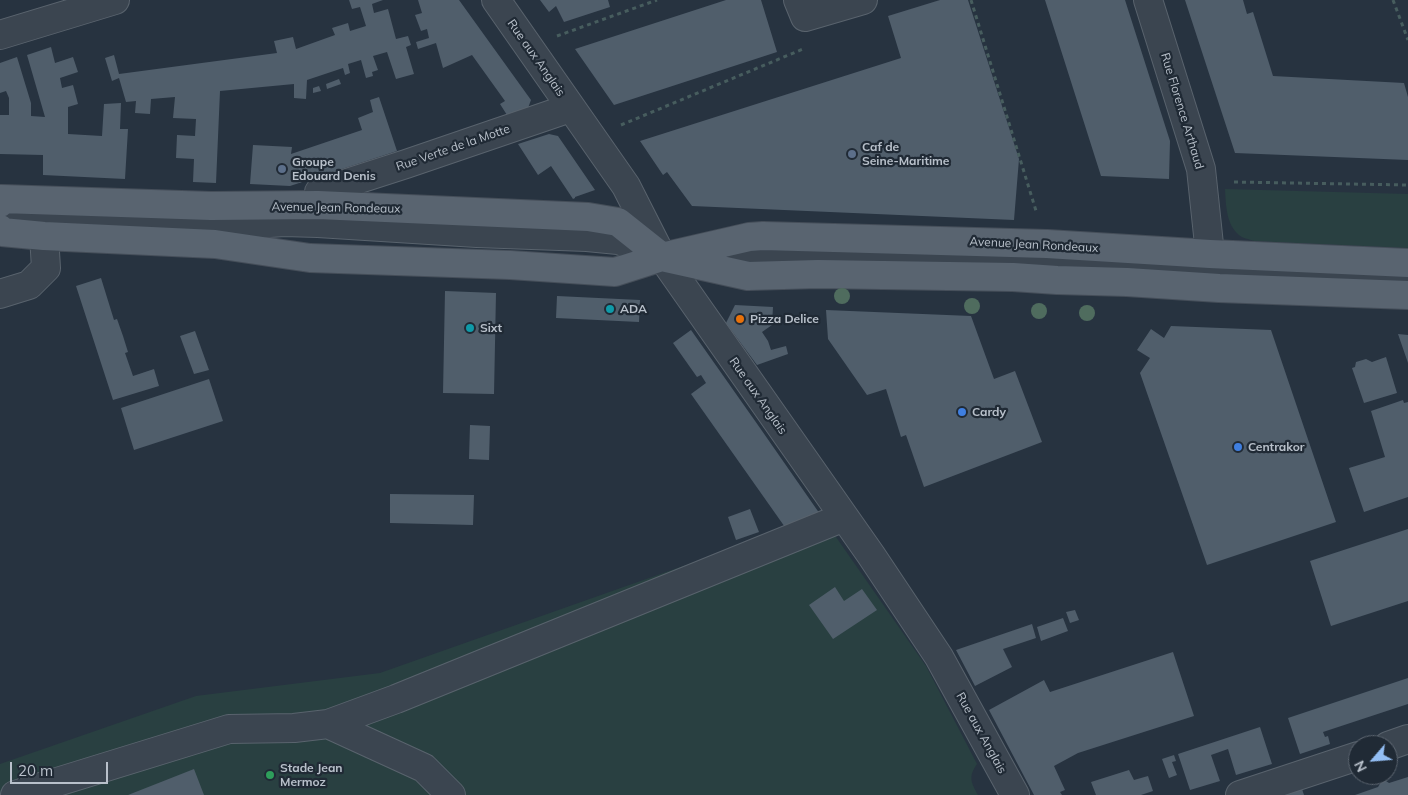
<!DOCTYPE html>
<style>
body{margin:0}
#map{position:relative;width:1408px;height:795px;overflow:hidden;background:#273340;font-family:Mulish,sans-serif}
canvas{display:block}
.north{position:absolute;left:1348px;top:735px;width:50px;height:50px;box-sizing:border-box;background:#202a35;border:1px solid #5d6671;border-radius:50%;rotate:243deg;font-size:14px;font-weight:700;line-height:20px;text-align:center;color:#b8c0ca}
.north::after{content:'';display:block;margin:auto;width:18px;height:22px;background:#93bef4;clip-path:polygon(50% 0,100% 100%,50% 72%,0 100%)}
.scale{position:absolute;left:10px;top:762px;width:98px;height:22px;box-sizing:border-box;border:2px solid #b8c0ca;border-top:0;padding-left:6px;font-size:15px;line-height:18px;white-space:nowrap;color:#b8c0ca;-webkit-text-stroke:4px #202a35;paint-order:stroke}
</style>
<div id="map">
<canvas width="1408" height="795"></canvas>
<div class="north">N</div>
<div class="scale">20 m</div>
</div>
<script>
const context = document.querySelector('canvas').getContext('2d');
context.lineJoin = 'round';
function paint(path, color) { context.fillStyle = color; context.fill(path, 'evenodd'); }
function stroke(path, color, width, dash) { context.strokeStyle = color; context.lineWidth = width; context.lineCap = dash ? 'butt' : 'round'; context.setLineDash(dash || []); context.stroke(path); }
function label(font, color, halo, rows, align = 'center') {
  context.font = font + ' Mulish,sans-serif'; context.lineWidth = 4.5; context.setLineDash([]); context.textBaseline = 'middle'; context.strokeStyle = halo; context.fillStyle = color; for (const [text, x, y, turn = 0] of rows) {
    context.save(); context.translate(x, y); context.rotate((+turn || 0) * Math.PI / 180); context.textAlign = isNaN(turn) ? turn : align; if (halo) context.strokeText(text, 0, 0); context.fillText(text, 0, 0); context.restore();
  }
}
paint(new Path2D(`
 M 1225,189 L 1408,194 L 1408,248 L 1254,241 C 1249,239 1242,238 1239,235 C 1226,224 1226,205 1225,189 Z
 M 822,517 L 926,666 L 977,764 C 968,777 971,782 978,795 L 0,795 L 0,764 L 196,696 L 380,673 Z`), '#294041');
paint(new Path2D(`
 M 349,0 L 383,0 L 372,4 L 374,13 L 388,9 L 396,39 L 408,36 L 411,45 L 406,47 L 414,74 L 396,79 L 387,52 L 373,56 L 378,70 L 372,72 L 373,76 L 366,78 L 361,60 L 348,64 L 350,73 L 345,75 L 343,68 L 307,80 L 306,99 L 294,98 L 294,84 L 220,91 L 216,183 L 193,182 L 194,159 L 176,158 L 177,135 L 195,136 L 196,119 L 173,118 L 175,97 L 151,99 L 150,114 L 135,113 L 136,101 L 126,102 L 119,78 L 112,81 L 105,58 L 114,55 L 119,74 L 277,53 L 274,41 L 293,37 L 296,49 L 335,35 L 332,28 L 348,23 L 350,31 L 366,26 L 360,7 L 352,9 Z
 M 418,0 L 459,0 L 531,100 L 528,108 L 507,115 L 500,104 L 505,101 L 472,55 L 443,68 L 436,43 L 418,49 L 416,42 L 429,38 L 427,29 L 421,31 L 415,15 L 422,13 Z
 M 540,0 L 608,0 L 610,7 L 564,22 L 556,6 L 549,12 Z
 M 726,0 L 761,0 L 777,52 L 614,105 L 575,49 Z
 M 940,0 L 968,0 L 1019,159 L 1014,220 L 692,206 L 667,172 L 663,175 L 640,141 L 901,58 L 888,16 Z
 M 1045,0 L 1125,0 L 1170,141 L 1169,179 L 1101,176 Z
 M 1185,0 L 1243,0 L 1247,14 L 1253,12 L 1273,76 L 1404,83 L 1408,97 L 1408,160 L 1235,153 Z
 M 51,47 L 55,63 L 73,57 L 78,72 L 60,78 L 62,88 L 73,85 L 78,104 L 68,107 L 68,134 L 102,136 L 104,104 L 121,103 L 120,129 L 128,129 L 125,179 L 43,175 L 43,155 L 0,154 L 0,115 L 9,115 L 9,98 L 6,91 L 0,93 L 0,63 L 17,57 L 31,103 L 31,116 L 45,117 L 27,55 Z
 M 339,79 L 341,84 L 327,89 L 326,84 Z
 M 319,86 L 321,91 L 313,93 L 313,88 Z
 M 379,97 L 397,151 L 290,186 L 250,184 L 253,145 L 292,147 L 291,154 L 362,130 L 358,118 L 373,112 L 370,100 Z
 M 549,134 L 558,136 L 595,190 L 575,197 L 575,198 L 573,199 L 551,166 L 538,175 L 518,144 Z
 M 101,278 L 114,320 L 117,319 L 123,336 L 128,352 L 125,353 L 133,376 L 154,369 L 159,386 L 113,400 L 76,286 Z
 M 445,291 L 496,293 L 494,394 L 443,393 Z
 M 557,296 L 640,300 L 639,322 L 556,318 Z
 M 735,305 L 773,307 L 772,325 L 762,332 L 768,341 L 771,350 L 786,346 L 788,354 L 757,365 L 726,323 Z
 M 826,310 L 971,316 L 994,379 L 1015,371 L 1042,442 L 924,487 L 906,435 L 901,437 L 886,389 L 867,395 L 828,339 Z
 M 1171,326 L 1271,330 L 1336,522 L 1207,565 L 1140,373 L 1150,358 L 1137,350 L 1151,329 L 1164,338 Z
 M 691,330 L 760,428 L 822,517 L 787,530 L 691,394 L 706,383 L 701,375 L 697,377 L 673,343 Z
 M 195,331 L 209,370 L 194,374 L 180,336 Z
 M 1398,334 L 1408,335 L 1408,363 Z
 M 1386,357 L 1397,393 L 1364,403 L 1352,368 L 1355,367 L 1356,362 L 1366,359 L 1372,362 Z
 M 209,379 L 223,421 L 134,450 L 121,408 Z
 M 1403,400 L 1404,403 L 1408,402 L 1408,497 L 1364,512 L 1349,468 L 1385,457 L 1371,411 Z
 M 470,425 L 490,426 L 489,460 L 469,459 Z
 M 390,494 L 474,495 L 473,525 L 390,523 Z
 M 750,509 L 759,532 L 736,540 L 728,517 Z
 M 1408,529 L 1408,601 L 1331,626 L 1310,561 Z
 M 835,587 L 844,601 L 862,589 L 877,610 L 833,639 L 809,605 Z
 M 1075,610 L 1079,620 L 1070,623 L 1066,612 Z
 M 1063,618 L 1068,631 L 1041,641 L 1037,627 Z
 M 1032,624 L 1036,638 L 1003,649 L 1012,667 L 975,686 L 956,650 Z
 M 1173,652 L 1194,716 L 1078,753 L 1054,766 L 1065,790 L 1060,792 L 1062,795 L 1034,795 L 989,710 L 1044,680 L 1050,692 Z
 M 1408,678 L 1408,704 L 1323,732 L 1325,737 L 1328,736 L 1330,744 L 1300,754 L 1288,718 Z
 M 1260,727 L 1272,764 L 1236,775 L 1228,749 L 1211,755 L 1220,781 L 1190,790 L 1178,754 Z
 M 1174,755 L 1176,761 L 1172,762 L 1177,775 L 1169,778 L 1162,759 Z
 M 194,769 L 204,795 L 128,795 Z
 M 1129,770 L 1134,780 L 1148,776 L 1153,791 L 1141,795 L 1096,795 L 1091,782 Z
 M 1408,777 L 1408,795 L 1355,795 L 1378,787 L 1383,779 L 1389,783 Z
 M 1302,789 L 1304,795 L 1286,795 Z`), '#505e6b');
const minor = new Path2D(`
 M 496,0 L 626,186 L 662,257 L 871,555 L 939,657 L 1015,795
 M 798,0 L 805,17 L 863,0
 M 1148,0 L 1201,169 L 1210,254
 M 0,35 L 115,0
 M 318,205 L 319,192 L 406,164 L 570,108
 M 0,217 L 211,227 L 284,222 L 318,223 L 477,233 L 587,237 L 618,240 L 653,253
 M 722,252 L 750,249 L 1408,279
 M 0,294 L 29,285 L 46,268 L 44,236
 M 328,724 L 424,768 L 451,795
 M 1388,746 L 1408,739
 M 15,795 L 229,729 L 294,728 L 328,724 L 396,699 L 844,517
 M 1240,795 L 1358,756`);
const major = new Path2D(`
 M 0,203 L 2,199 L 211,206 L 318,205 L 588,217 L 618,222 L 662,257 L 748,276 L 818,274 L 1013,277 L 1057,280 L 1127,282 L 1219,288 L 1408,295
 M 0,229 L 2,232 L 44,236 L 215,244 L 310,258 L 510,265 L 615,272 L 662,257 L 749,237 L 763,236 L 1047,244 L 1210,254 L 1408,263`);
stroke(minor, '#59636d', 30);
stroke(major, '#454e59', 30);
stroke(new Path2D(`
 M 971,0 L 1037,214
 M 1393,0 L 1408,40
 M 557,36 L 657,0
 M 621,125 L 803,49 L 803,48
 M 1234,182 L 1408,185`), '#475d5e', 3, [4, 4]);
stroke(minor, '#3b4550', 28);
stroke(major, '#596470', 28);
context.fillStyle = '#4f6c5e';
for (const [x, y] of [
 [842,296],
 [972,306],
 [1039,311],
 [1087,313]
]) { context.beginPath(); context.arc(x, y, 8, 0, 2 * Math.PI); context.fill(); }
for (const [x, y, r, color] of [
 [852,154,5,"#5c6f8a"],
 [282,169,5,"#5c6f8a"],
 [610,309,5,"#0f9aa8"],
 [740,319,5,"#e8710a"],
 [470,328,5,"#0f9aa8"],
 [962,412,5,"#3f7fe0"],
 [1238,447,5,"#3f7fe0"],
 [270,775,5,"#2e9e5b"]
]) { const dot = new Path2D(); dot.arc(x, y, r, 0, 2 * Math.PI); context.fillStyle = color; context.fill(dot); stroke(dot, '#202a35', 2); }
label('12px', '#b8c0ca', '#202a35', [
 ["Rue aux Anglais",536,58,55],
 ["Rue Florence Arthaud",1182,111,73],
 ["Rue Verte de la Motte",453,148,-19],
 ["Avenue Jean Rondeaux",336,208,1],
 ["Avenue Jean Rondeaux",1034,245,3],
 ["Rue aux Anglais",758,396,55],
 ["Rue aux Anglais",981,733,61]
]);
label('bold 12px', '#b8c0ca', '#202a35', [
 ["Caf de",862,147],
 ["Seine-Maritime",862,161],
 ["Groupe",292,162],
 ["Edouard Denis",292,176],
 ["ADA",620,309],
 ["Pizza Delice",750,319],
 ["Sixt",480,328],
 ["Cardy",972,412],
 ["Centrakor",1248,447],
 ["Stade Jean",280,768],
 ["Mermoz",280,782]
], 'left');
</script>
